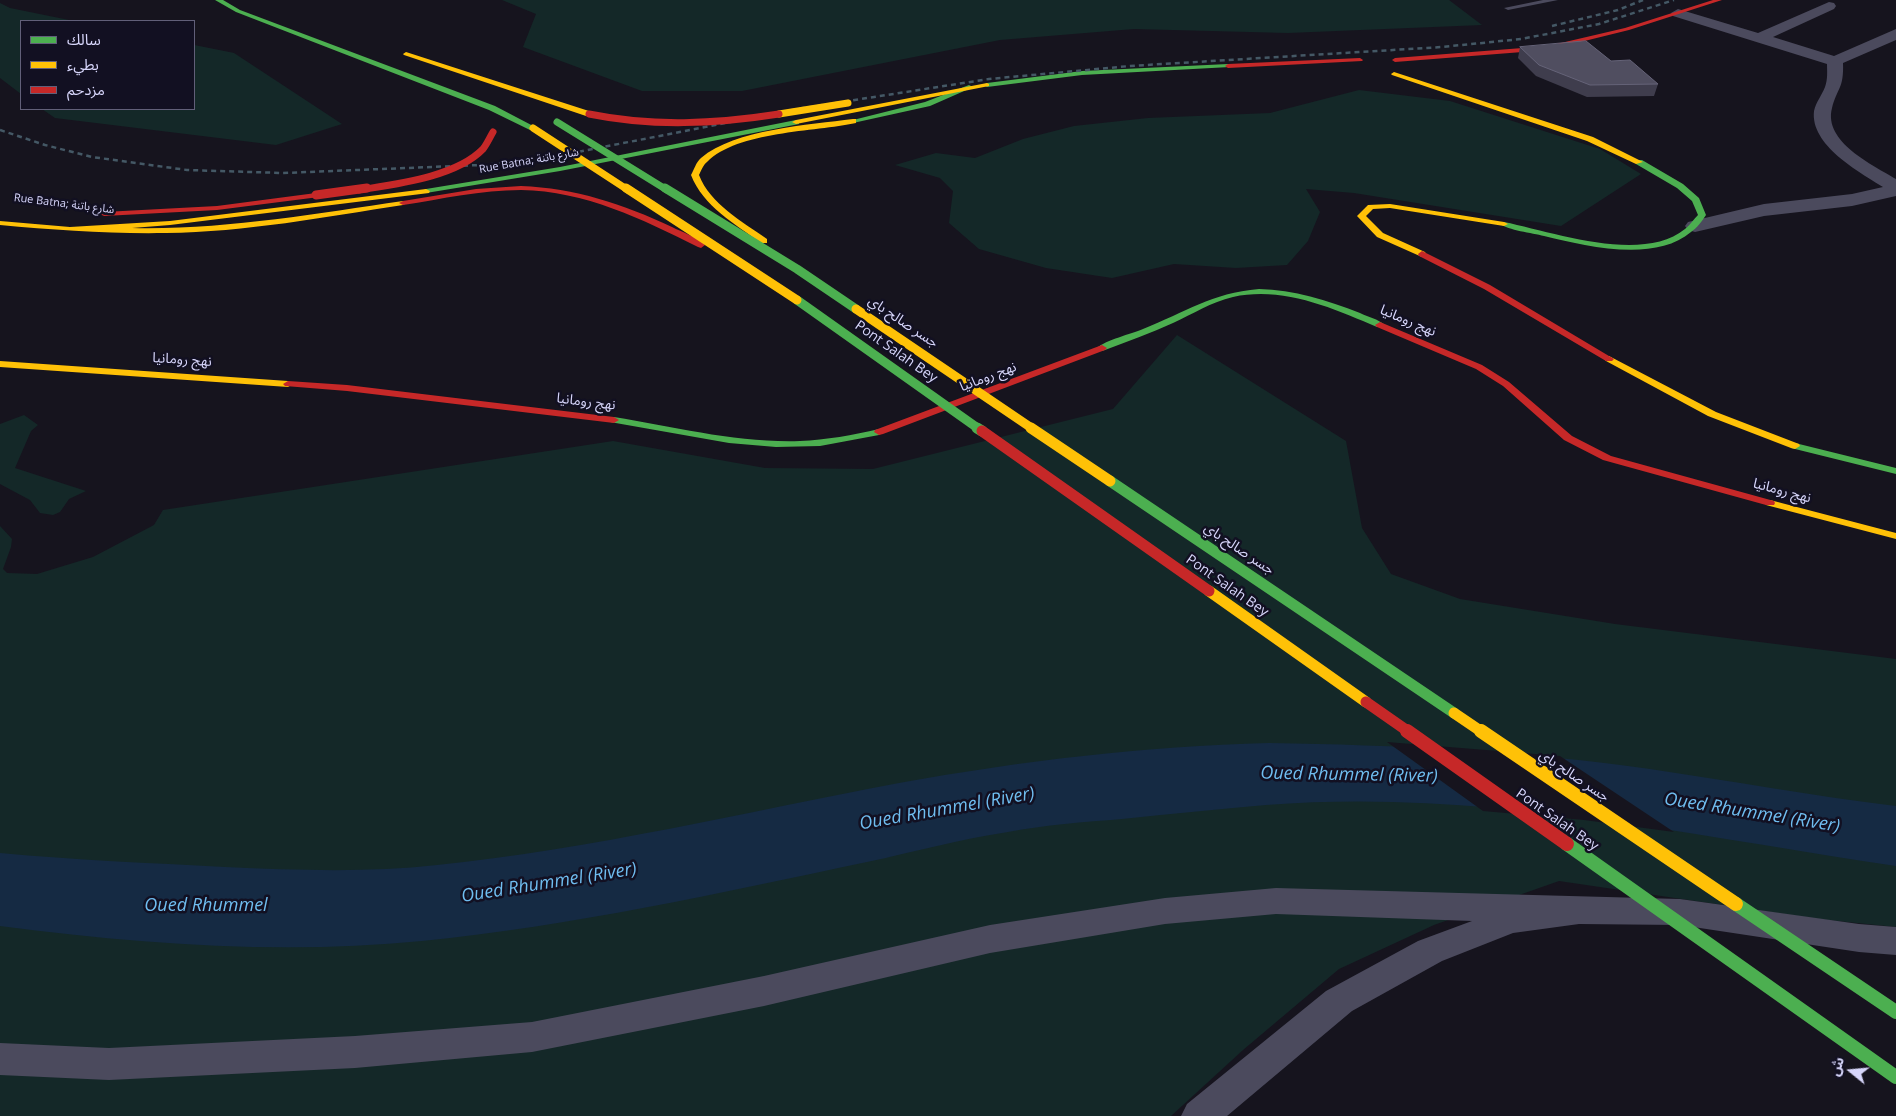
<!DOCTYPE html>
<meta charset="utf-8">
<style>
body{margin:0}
#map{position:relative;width:1896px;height:1116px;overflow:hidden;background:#16141e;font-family:"Open Sans","Noto Sans Arabic",sans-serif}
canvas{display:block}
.legend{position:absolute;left:20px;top:20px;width:175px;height:90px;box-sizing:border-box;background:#121022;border:1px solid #615f79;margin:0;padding:6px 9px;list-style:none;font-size:15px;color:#d7d6fb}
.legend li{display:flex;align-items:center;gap:10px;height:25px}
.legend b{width:25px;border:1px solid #615f79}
.north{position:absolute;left:1826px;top:1046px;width:50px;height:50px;-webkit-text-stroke:4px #121022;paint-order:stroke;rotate:287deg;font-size:14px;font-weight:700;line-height:20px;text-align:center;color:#d7d6fb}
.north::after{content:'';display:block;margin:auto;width:18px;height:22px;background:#d7d6fb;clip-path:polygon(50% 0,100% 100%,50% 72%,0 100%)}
</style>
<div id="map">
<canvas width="1896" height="1116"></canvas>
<ul class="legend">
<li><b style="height:6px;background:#4caf50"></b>سالك</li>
<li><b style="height:6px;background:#ffc107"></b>بطيء</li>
<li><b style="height:6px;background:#c62828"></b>مزدحم</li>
</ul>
<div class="north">ش</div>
</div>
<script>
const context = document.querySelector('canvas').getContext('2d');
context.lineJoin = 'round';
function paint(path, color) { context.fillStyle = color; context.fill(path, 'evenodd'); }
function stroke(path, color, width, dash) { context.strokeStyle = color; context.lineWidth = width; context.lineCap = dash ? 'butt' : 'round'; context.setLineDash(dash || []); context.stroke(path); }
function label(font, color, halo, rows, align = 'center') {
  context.font = font + ' "Open Sans","Noto Sans Arabic",sans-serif'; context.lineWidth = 5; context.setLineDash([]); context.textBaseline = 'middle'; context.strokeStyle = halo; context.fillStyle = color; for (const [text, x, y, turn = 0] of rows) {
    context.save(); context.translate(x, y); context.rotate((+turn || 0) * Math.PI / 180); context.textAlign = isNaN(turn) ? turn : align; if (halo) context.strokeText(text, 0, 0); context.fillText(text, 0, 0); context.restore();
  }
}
paint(new Path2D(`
 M 502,0 L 1449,0 L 1482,25 L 1288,33 L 1134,29 L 1000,40 L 742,91 L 642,91 L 523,47 L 536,14 Z
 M 0,3 L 10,8 L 74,21 L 21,21 L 21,94 L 0,78 Z
 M 194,45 L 234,53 L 342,124 L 276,145 L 55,118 L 42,109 L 194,109 Z
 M 1359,90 L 1450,101 L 1600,149 L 1641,174 L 1561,226 L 1354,193 L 1306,189 L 1320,212 L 1308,241 L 1287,265 L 1236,268 L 1174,264 L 1112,278 L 1046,268 L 979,249 L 949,223 L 953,191 L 940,178 L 895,165 L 936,153 L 975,158 L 1023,139 L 1074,126 L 1148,118 L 1270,113 Z
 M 1177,335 L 1346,441 L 1362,528 L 1391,574 L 1460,599 L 1615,624 L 1896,659 L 1896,927 L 1818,919 L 1559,881 L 1434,925 L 1339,969 L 1243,1050 L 1171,1116 L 0,1116 L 0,526 L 12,539 L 11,547 L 3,569 L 7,573 L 37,574 L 93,557 L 154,525 L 163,510 L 613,441 L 765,468 L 873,469 L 1113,409 Z
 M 24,415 L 38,425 L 31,431 L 15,468 L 86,491 L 69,499 L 60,512 L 53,515 L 40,513 L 30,500 L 0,484 L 0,424 Z`), '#142828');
paint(new Path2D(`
 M 1269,743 C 1397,745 1523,751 1650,769 C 1732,781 1813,796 1896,806 L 1896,866 C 1688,835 1478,788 1266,805 C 1218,809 1170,814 1122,819 C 1084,822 1045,825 1008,832 C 960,839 914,852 867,862 C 720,893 572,926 422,941 C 282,955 139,944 0,926 L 0,853 C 75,860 150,863 225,867 C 295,870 366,873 437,865 C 593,849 745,812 899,783 C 1021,761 1145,746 1269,743 Z`), '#152a43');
paint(new Path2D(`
 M 1387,742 L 1560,756 L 1674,832 L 1584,820 L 1483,811 Z`), '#16141e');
paint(new Path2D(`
 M 1543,0 L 1558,0 L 1508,10 L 1504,8 Z`), '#4b4a5d');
paint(new Path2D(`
 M 1829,2 L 1834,3 L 1836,6 L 1834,9 L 1773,37 L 1834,56 L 1896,29 L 1896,40 L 1843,63 C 1844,89 1837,88 1832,108 C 1823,142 1873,165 1896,179 L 1896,196 L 1852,206 L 1764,216 L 1695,232 L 1688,230 L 1685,226 L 1688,222 L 1764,204 L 1852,194 L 1883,187 C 1859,172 1810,145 1814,111 C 1816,102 1822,95 1825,87 C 1828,79 1827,71 1827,64 L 1673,16 L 1671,13 L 1678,9 L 1758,33 Z
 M 1276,888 L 1680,899 L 1859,924 L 1896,927 L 1896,955 L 1859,952 L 1680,925 L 1579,924 L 1513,933 L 1442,961 L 1352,1011 L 1227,1116 L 1181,1116 L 1187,1104 L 1326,991 L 1418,941 L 1472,921 L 1276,914 L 1165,924 L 990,953 L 764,1006 L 532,1052 L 355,1068 L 109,1080 L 0,1075 L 0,1043 L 109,1048 L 355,1036 L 532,1022 L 764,976 L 990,925 L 1165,898 Z`), '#4b4a5d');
paint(new Path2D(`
 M 215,0 L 223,0 L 240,10 L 495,106 L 537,128 L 530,130 L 489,110 L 236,12 Z
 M 1228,64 L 1231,66 L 1230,67 L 1082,75 L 987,87 L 983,85 L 987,83 L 1082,71 Z
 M 969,85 L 973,87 L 971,88 L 930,106 L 853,123 L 849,121 L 925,102 Z
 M 796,120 L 799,120 L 799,124 L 560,171 L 426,193 L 422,191 L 426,189 L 560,167 Z
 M 1636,160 L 1642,160 L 1683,184 L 1699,198 L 1706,215 C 1702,221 1697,228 1691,232 C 1655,263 1585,246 1544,236 C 1532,233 1508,230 1500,224 L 1504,222 C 1553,232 1642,264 1685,229 C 1690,225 1694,219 1698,215 L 1692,201 L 1677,188 L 1636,164 Z
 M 1259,289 C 1294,290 1327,300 1360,313 C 1368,317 1378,319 1385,325 L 1383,327 L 1377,327 C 1332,308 1283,286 1233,297 C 1211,302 1193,314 1173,323 C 1151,333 1128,341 1105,350 L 1102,351 L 1097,348 C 1106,340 1131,334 1143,329 C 1186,312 1211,293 1259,289 Z
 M 614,417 C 675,427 737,443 800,441 C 826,440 853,435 879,429 L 884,432 L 879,435 L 820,446 L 776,447 L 729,443 L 610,422 L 609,420 Z
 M 1795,443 L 1896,468 L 1896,474 L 1791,448 L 1790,446 Z`), '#4caf50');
paint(new Path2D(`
 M 406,52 L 592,112 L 593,114 L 586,116 L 404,55 L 403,54 Z
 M 1394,72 L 1593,137 L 1643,162 L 1636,164 L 1587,141 L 1392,75 L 1391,74 Z
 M 987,83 L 989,84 L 989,86 L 796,124 L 792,122 L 796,120 Z
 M 853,119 L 856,119 L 856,123 C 814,132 738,131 707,162 C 703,165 701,171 699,175 C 710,204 743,222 767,239 L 767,243 L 761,243 C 735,224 703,206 691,175 C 694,170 696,162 701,158 C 735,129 809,125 853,119 Z
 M 426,189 L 430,191 L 429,193 L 170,225 L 132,228 C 223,230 313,214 403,201 L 407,203 L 403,205 C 325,217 246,232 166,233 C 111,234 55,230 0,225 L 0,221 L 70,227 L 170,221 Z
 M 1390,204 L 1504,222 L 1508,224 L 1504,226 L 1390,208 L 1373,209 L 1366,216 L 1383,233 L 1425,252 L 1426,254 L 1422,257 L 1377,237 L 1357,216 L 1368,205 Z
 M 1609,356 L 1716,412 L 1799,444 L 1800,446 L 1795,449 L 1791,448 L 1708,416 L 1606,361 L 1604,359 Z
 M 0,361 L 288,381 L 293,384 L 288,387 L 0,367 Z
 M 1770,500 L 1896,533 L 1896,539 L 1766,505 L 1765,503 L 1766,501 Z`), '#ffc107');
paint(new Path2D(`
 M 1713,0 L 1722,0 L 1629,30 L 1548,50 L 1395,62 L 1392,60 L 1395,58 L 1548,46 L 1625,28 Z
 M 1360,58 L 1363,60 L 1362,61 L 1228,68 L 1225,66 L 1228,64 Z
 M 521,186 C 575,188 623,204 672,227 C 682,232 697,237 705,245 L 701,248 L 698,247 C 642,219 585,191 521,190 C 481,190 442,199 403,205 L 399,203 L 403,201 L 476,189 Z
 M 316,193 L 320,195 L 319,197 L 217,210 L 104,216 L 100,214 L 104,212 L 217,206 Z
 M 1422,251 L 1490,285 L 1614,359 L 1612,361 L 1606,361 L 1484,289 L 1419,256 L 1418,254 Z
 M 1380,322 L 1482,365 L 1509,382 L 1572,436 L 1611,456 L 1774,501 L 1775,503 L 1774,505 L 1766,505 L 1603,460 L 1564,440 L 1503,386 L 1476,369 L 1377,327 L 1375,325 Z
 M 1102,345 L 1107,348 L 1105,350 L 883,434 L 879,435 L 874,432 L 875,430 Z
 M 288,381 L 347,385 L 614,417 L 619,420 L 614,423 L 347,391 L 285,386 L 283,384 Z`), '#c62828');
stroke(new Path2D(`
 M 1552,26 L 1618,10 L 1643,0
 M 0,130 L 45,145 L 92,157 L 187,170 L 283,173 L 481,165 L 542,159 L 797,109 L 989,79 L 1130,66 L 1442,47 L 1521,39 L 1599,24 L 1674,0`), '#445865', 2.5, [5, 4]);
stroke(new Path2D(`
 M 557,122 L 667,190`), '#4caf50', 7);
stroke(new Path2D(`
 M 665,188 L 797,269 L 856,309
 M 797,300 L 979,429`), '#4caf50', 9);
stroke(new Path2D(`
 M 977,428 L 982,431
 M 1110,481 L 1454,713`), '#4caf50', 11);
stroke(new Path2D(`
 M 1567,844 L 1896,1077
 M 1736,904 L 1896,1012`), '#4caf50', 14);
stroke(new Path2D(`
 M 779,114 L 848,103
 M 533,128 L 628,190`), '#ffc107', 7);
stroke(new Path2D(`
 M 626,188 L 797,300
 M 856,309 L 1033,429`), '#ffc107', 9);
stroke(new Path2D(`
 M 1031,428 L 1110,481
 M 1209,591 L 1366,702
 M 1454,713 L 1482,732`), '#ffc107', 11);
stroke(new Path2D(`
 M 1481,731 L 1736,904`), '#ffc107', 14);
stroke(new Path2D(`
 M 589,114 C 653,127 715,124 779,114
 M 359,190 C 396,184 456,177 483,149 C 487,144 490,137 493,132`), '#c62828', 7);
stroke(new Path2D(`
 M 316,195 L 367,188`), '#c62828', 9);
stroke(new Path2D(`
 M 982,431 L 1209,591
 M 1366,702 L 1409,732`), '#c62828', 11);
stroke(new Path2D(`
 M 1407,731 L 1567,844`), '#c62828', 14);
paint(new Path2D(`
 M 1520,47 L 1658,84 L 1654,96 L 1587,97 L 1536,76 L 1518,58 Z`), '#3f3d4d');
const building = new Path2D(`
 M 1586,41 L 1611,61 L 1630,60 L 1658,84 L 1590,85 L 1539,65 L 1520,47 Z`);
paint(building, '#504e60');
stroke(building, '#656378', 1);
label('11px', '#d7d6fb', '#121022', [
 ["Rue Batna; شارع باتنة",529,161,-10],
 ["Rue Batna; شارع باتنة",64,204,7]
]);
label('14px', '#d7d6fb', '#121022', [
 ["نهج رومانيا",1408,321,23],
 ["جسر صالح باي",903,322,34],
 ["Pont Salah Bey",896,352,35],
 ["نهج رومانيا",182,360,4],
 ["نهج رومانيا",988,377,-21],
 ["نهج رومانيا",586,402,7],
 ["نهج رومانيا",1782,491,15],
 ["جسر صالح باي",1239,549,34],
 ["Pont Salah Bey",1227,586,35],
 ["جسر صالح باي",1574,776,34],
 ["Pont Salah Bey",1557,820,35]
]);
label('italic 18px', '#6fbdf0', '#121022', [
 ["Oued Rhummel (River)",1349,775,1],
 ["Oued Rhummel (River)",947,809,-10],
 ["Oued Rhummel (River)",1752,813,9],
 ["Oued Rhummel (River)",549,883,-9],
 ["Oued Rhummel",206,906]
]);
</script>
